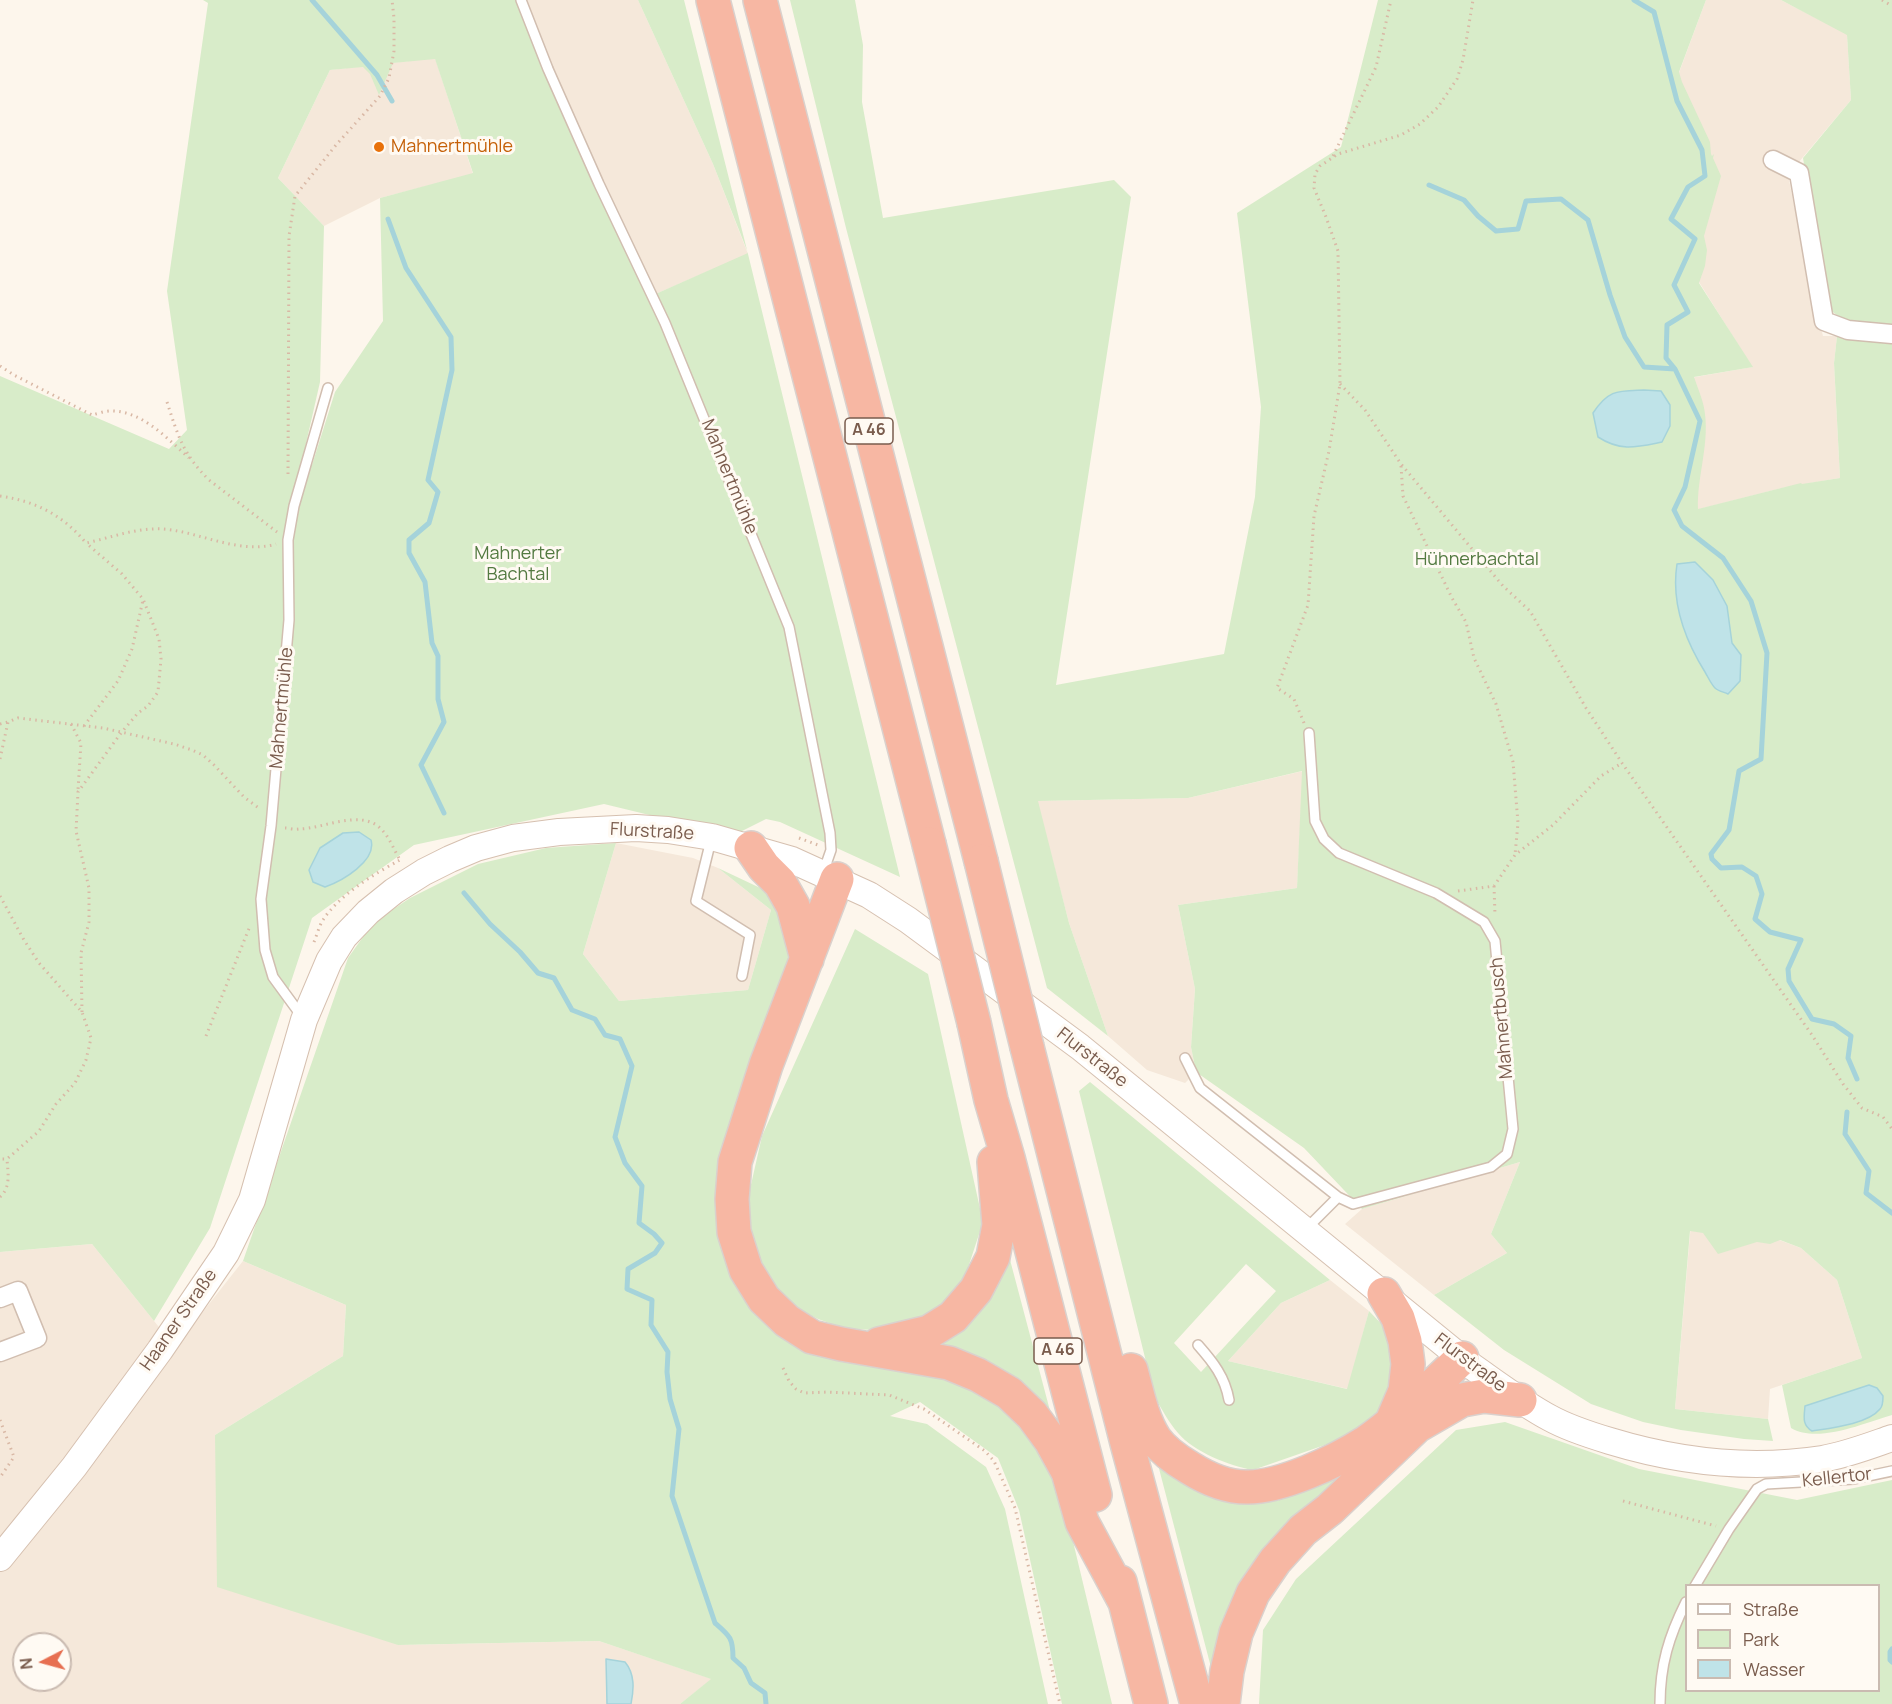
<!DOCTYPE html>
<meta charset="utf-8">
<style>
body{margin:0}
#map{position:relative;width:1892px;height:1704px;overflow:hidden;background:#fdf6ec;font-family:Manrope,sans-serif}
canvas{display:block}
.legend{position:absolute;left:1685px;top:1584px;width:195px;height:108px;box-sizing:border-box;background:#fffaf3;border:2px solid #cabbb1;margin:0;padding:8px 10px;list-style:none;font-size:18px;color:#7a5c4d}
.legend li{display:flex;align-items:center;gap:12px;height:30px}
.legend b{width:30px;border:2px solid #cabbb1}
.north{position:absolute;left:12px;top:1632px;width:60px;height:60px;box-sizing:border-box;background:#fffaf3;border:2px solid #cabbb1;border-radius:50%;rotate:264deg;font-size:16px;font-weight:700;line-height:24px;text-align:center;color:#7a5c4d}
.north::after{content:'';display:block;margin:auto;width:21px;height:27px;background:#e76f51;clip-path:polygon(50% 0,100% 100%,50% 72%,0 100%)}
</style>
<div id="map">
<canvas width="1892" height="1704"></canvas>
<ul class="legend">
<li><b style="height:8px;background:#fff"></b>Straße</li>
<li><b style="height:16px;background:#d8ecc9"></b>Park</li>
<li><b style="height:16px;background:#bfe3e8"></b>Wasser</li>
</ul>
<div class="north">N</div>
</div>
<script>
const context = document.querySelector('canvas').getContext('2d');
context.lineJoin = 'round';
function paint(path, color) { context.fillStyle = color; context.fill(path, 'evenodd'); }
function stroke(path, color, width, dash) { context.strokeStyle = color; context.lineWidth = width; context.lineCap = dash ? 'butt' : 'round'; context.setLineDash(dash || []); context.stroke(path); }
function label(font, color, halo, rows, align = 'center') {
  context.font = font + ' Manrope,sans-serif'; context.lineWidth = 6; context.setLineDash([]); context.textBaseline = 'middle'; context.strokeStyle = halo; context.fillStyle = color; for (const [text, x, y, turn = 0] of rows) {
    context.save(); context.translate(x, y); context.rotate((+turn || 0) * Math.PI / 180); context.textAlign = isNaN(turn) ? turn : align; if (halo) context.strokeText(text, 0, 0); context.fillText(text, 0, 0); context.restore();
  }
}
paint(new Path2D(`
 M 513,0 L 638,0 L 713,164 L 748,254 L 651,296 L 620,271 Z
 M 1706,0 L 1781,0 L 1847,34 L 1851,100 L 1788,175 L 1812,295 L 1823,336 L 1837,336 L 1834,363 L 1840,478 L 1782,488 L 1684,513 L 1690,378 L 1752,367 L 1694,274 L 1677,78 Z
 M 435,58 L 473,174 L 380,198 L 324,226 L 278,178 L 330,70 Z
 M 1303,771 L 1297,888 L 1178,905 L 1195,989 L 1191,1047 L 1196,1072 L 1185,1083 L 1147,1070 L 1108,1036 L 1069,923 L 1037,801 L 1188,798 Z
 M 616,843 L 693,858 L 718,868 L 771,910 L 748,990 L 619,1001 L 583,954 Z
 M 1520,1162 L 1491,1234 L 1507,1253 L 1434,1295 L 1345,1224 L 1362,1209 Z
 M 1691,1223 L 1771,1237 L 1801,1248 L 1837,1280 L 1862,1358 L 1770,1389 L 1768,1419 L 1675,1409 Z
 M 92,1244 L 175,1347 L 243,1261 L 346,1305 L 343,1356 L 215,1435 L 398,1645 L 599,1641 L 712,1679 L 680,1704 L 0,1704 L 0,1252 ZM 24,1644 L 60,1644 L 60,1680 L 24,1680 Z
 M 1330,1280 L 1369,1311 L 1348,1389 L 1228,1361 L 1281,1303 Z`), '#f5e8da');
paint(new Path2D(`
 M 203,0 L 518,0 L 644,290 L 651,296 L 748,253 L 713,164 L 638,0 L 684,0 L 748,254 L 900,877 L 780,822 L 766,819 L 742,831 L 728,834 L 604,804 L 414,845 L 312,918 L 210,1228 L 154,1321 L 92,1244 L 0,1252 L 0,376 L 169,449 L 187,430 L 167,291 L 208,3 ZM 435,59 L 473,173 L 380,198 L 383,321 L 335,392 L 312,465 L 302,461 L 320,382 L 324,226 L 278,178 L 330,70 L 363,67 L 370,74 L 379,95 L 393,63 Z
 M 790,0 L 855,0 L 863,45 L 862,102 L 883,218 L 1114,180 L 1131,197 L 1056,685 L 1224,654 L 1255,497 L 1261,407 L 1237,213 L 1341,147 L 1378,0 L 1706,0 L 1679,72 L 1682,82 L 1710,142 L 1711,154 L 1712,156 L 1714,154 L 1713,158 L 1721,176 L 1704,236 L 1707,250 L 1705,266 L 1699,283 L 1753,367 L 1694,377 C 1698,389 1704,402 1705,414 C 1709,446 1697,477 1698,509 L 1801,483 L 1802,484 L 1840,478 L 1834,363 L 1837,336 L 1892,340 L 1892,1415 C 1864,1423 1818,1444 1791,1428 L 1782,1385 L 1862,1358 L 1837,1280 L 1801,1248 L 1780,1240 L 1770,1244 L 1757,1242 L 1718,1254 L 1703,1233 L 1690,1231 L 1675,1409 L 1768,1419 L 1773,1441 L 1744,1439 L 1681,1430 L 1643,1422 L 1591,1404 L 1504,1350 L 1434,1295 L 1507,1253 L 1491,1234 L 1520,1162 L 1362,1209 L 1304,1148 L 1196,1072 L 1191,1047 L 1195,989 L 1178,905 L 1297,888 L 1302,771 L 1188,798 L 1038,801 L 1069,923 L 1108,1036 L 1047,988 L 846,228 Z
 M 1781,0 L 1892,0 L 1892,325 L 1844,321 L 1828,308 L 1803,158 L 1851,100 L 1847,35 Z
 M 616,843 L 583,954 L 619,1001 L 748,990 L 771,910 L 718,868 L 773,894 L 794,939 L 717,1190 L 752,1306 L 912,1369 L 971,1386 L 1003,1403 L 1043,1450 L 1070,1529 L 1112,1704 L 1062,1704 L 1019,1510 L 998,1458 L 920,1402 L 890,1416 L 927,1424 L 986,1467 L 1005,1509 L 1048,1704 L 680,1704 L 711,1679 L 599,1641 L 398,1645 L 217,1587 L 215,1435 L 343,1356 L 346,1305 L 243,1261 L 348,958 L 373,923 L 410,898 L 478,864 L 546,848 Z
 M 855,929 L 928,974 L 983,1222 L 964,1280 L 947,1303 L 928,1316 L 879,1330 L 846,1329 L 818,1319 L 796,1308 L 775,1286 L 760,1260 L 748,1228 L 748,1198 L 762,1136 Z
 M 1090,1082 L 1330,1280 L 1281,1303 L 1228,1361 L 1347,1389 L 1369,1311 L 1395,1338 L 1397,1383 L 1365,1431 L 1253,1470 C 1230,1466 1194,1452 1178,1433 C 1169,1423 1162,1409 1155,1398 L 1079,1091 ZM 1246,1264 L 1276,1291 L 1201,1372 L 1174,1343 Z
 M 1009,1256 L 1053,1422 L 922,1348 Z
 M 1505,1422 L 1639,1469 L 1797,1500 L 1892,1480 L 1892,1704 L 1259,1704 L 1263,1630 L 1296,1579 L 1456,1430 ZM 1686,1586 L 1878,1586 L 1878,1690 L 1686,1690 Z
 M 1157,1461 L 1202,1488 L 1277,1501 L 1359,1464 L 1291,1526 L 1243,1578 L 1213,1675 Z`), '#d8ecc9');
const water = new Path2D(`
 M 1644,390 L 1661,391 L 1670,405 L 1670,426 L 1662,442 C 1637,447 1621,452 1598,437 L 1593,413 C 1609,389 1618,391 1644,390 Z
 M 1695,562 L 1713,580 L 1727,606 L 1732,643 L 1741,655 L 1740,681 L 1728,694 C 1724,692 1718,691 1715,688 C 1711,684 1708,677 1705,672 C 1685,640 1671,602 1677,564 Z
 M 359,832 L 371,840 C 377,861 342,881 325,887 L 313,882 L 309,870 L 320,848 L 343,833 Z
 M 1869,1385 L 1877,1388 L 1883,1396 C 1883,1401 1883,1406 1880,1409 C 1868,1424 1831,1428 1812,1431 C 1802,1425 1804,1417 1805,1406 Z
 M 606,1659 L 625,1662 C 635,1674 634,1689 631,1704 L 607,1704 Z`);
paint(water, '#bfe3e8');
stroke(water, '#a5d3da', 1.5);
stroke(new Path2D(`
 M 312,0 L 377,75 L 392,101
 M 1634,0 L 1654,12 L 1677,101 L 1702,150 L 1705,176 L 1688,187 L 1671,219 L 1695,239 L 1674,285 L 1688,312 L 1667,325 L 1666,358 L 1675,369 L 1700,421 L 1685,487 L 1674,510 L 1682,526 L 1723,558 L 1751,601 L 1767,653 L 1761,759 L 1739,771 L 1729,830 L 1711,854 L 1712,859 L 1721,868 L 1742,867 L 1756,876 L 1762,894 L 1755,919 L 1770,932 L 1801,940 L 1788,969 L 1789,981 L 1812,1019 L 1834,1024 L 1851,1036 L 1848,1058 L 1857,1079
 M 1429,185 L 1464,200 L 1478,216 L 1496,231 L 1518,229 L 1526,201 L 1561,199 L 1588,220 L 1610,295 L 1625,337 L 1644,367 L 1675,369
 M 388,219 L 406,268 L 451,337 L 452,370 L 428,480 L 438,492 L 429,523 L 409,540 L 409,553 L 425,582 L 432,643 L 438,656 L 438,699 L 444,722 L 421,765 L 444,813
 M 464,893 L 490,924 L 520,952 L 538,973 L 554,978 L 572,1010 L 595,1019 L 605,1035 L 620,1039 L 632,1066 L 615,1137 L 625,1163 L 642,1186 L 639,1223 L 654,1234 L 662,1243 L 655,1253 L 628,1269 L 627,1289 L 652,1300 L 651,1325 L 668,1352 L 667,1372 L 670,1399 L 679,1429 L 672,1496 L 715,1623 C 730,1636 733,1638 733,1658 L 744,1668 L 751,1683 L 765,1693 L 766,1704
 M 1847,1112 L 1845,1134 L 1869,1171 L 1866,1193 L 1892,1213
 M 1892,1649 L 1890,1652 L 1890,1660 L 1892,1662`), '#a5d3da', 5);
const service = new Path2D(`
 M 521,0 L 548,69 L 599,184 L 665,323 L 789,627 L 830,833 L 831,850 L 823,873
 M 711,840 L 696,901 L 750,935 L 742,976
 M 303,1018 L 273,977 L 265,950 L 261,899 L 271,826 L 289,620 L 288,540 L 294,506 L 328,388
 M 1185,1058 L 1200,1088 L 1338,1197
 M 1307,1228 L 1338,1197 L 1353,1204 L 1491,1167 L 1507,1154 L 1513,1129 L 1495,941 L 1484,922 L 1436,893 L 1339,853 L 1324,839 L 1315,821 L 1309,733
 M 1198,1345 C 1213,1362 1225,1377 1229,1400
 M 1695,1586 L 1729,1529 L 1757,1489 L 1766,1484 L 1854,1479 L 1892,1471
 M 1660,1704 C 1660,1665 1669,1636 1686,1602`);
const minor = new Path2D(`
 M 1773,160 L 1799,173 L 1824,321 L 1848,330 L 1892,334
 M 0,1298 L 18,1291 L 37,1338 L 0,1352`);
const secondary = new Path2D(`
 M 0,1558 L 74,1467 L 160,1350 L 226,1253 L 252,1200 L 304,1020 L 329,961 L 344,937 L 368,912 L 394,891 L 424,872 L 450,859 L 476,848 L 513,838 L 559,832 L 636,828 L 668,830 L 712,837 L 792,860 L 869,895 L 908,920 L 1080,1047 L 1470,1365 C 1496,1383 1522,1403 1550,1418 C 1568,1428 1590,1435 1610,1441 C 1679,1462 1750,1470 1822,1459 C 1846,1455 1869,1446 1892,1438`);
const motorway = new Path2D(`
 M 713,0 L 929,844
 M 760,0 L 981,861
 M 751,848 L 764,867 L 780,883 L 793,906 L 807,959
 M 837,879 L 766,1065 L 735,1162 L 732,1199 L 734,1232 L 746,1270 L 764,1299 L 787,1321 L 812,1337 L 841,1344 L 949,1363 L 978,1375 L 1009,1393 L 1032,1415 L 1051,1441 L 1068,1472 L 1082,1522 L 1125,1602
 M 974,1023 L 991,1100 L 1008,1158 L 1095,1495
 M 1027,1047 L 1127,1443 L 1197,1704
 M 1384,1294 L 1398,1318 L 1405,1341 L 1408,1364 L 1405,1391 L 1393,1419
 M 879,1344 L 929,1332 L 953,1317 L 976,1290 L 993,1257 L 999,1225 L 994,1162
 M 1131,1370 C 1137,1392 1142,1419 1155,1439 C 1163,1450 1178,1461 1190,1468 C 1206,1478 1226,1487 1246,1487 C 1280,1488 1337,1461 1365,1443 C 1400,1419 1431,1387 1462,1358
 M 1417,1426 L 1462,1400 L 1484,1396 L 1520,1400
 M 1120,1582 L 1151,1704
 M 1223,1704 L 1227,1671 L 1236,1633 L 1253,1593 L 1275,1561 L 1303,1530 L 1330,1509 L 1420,1423`);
stroke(service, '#d1beb0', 12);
stroke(minor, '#d1beb0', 21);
stroke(secondary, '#d6c0b0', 28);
stroke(motorway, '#dad1cd', 36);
stroke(new Path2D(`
 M 1882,0 L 1892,6
 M 1333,156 L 1376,67 L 1391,0
 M 0,366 L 14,375 L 92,415 C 97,414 104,411 110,411 C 141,410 167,438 189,458
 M 1340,384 L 1365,410 L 1401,464 L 1503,586 L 1530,611 L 1586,708 L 1622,763 L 1812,1035 L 1843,1084 L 1862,1108 L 1883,1117 L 1892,1129
 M 167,402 C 178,436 183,454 209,480 L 277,532
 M 1401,466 L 1403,496 L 1452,598 L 1466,622 L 1474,658 L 1496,704 L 1513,762 L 1518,823 L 1515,855
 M 288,474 L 289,236 L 295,196 L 336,145 L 380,96 L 389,78 L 394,51 L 394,18 L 392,0
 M 0,496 C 35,501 63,515 86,543 C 114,537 142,525 172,530 C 205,535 242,554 276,544
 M 1304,723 L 1294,699 L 1277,688 L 1308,605 L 1314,516 L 1329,451 L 1340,384 L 1338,251 L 1326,217 L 1314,188 L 1315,174 L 1320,166 L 1338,154 L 1401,135 L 1420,124 L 1438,107 L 1457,79 L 1463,60 L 1473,0
 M 0,724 L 8,722
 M 71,724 L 81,743 L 78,790
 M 84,726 L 118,681 L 132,649 L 143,600
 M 0,759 L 8,722 L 18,718 L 103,728 L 174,744 L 192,750 L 203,755 L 214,765 L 244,797 L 260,809
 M 285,828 C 289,828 294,830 299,829 C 322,829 360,809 380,828 C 389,836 394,850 400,860
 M 799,838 L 818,845
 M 1494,886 L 1495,915
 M 1458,891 L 1494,886 L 1515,855 L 1553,825 L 1601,776 L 1622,763
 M 0,896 L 24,940 L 39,963 L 82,1012 L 91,1038 L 86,1060 L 75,1083 L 56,1104 L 39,1131 L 7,1159 L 0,1159
 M 314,942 C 317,935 319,926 323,920 C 339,895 374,874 400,860
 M 82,1012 L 81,953 L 89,922 L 89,888 L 76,831 L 78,792 L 121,733 L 138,713 L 148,706 L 158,692 L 161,659 L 159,639 L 143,599 L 122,574 L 86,543
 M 206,1036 L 250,926
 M 0,1197 C 11,1187 8,1173 7,1159
 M 783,1368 L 789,1381 L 796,1389 L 804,1393 L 827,1392 L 889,1395 L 924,1409 L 985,1451 L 994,1461 L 1015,1508 L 1060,1704
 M 0,1420 L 14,1457 L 1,1476
 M 1623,1501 L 1716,1526`), '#d9b8a5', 3, [1.5, 4.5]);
stroke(service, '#fff', 9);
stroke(minor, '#fff', 18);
stroke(secondary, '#fff', 26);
stroke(motorway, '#f7b7a3', 33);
const motorwayBridge = new Path2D(`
 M 929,844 L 974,1023
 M 981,861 L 1027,1047`);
stroke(motorwayBridge, '#dad1cd', 36, []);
stroke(motorwayBridge, '#f7b7a3', 33);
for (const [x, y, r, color] of [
 [379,147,6,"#e8710a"]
]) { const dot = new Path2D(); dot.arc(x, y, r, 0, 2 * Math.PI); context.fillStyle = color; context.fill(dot); stroke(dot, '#fffaf3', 2); }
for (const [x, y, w] of [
 [869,431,48],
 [1058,1351,48]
]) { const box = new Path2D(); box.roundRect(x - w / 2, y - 13, w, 26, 4.5); context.fillStyle = '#fffaf3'; context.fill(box); stroke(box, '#7a5c4d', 1.5); }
label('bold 16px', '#7a5c4d', null, [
 ["A 46",869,431],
 ["A 46",1058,1351]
]);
label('18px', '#c56008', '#fffaf3', [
 ["Mahnertmühle",391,147]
], 'left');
label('18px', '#7a5c4d', '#fffaf3', [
 ["Mahnertmühle",729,477,68],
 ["Mahnertmühle",282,708,-85],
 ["Flurstraße",652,832,3],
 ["Mahnertbusch",1502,1018,-95],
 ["Flurstraße",1092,1058,38],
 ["Haaner Straße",179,1320,-55],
 ["Flurstraße",1470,1363,37],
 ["Kellertor",1837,1478,-6]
]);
label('18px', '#537a41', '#fffaf3', [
 ["Mahnerter",518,554],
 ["Bachtal",518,575],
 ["Hühnerbachtal",1477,560]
]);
</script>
